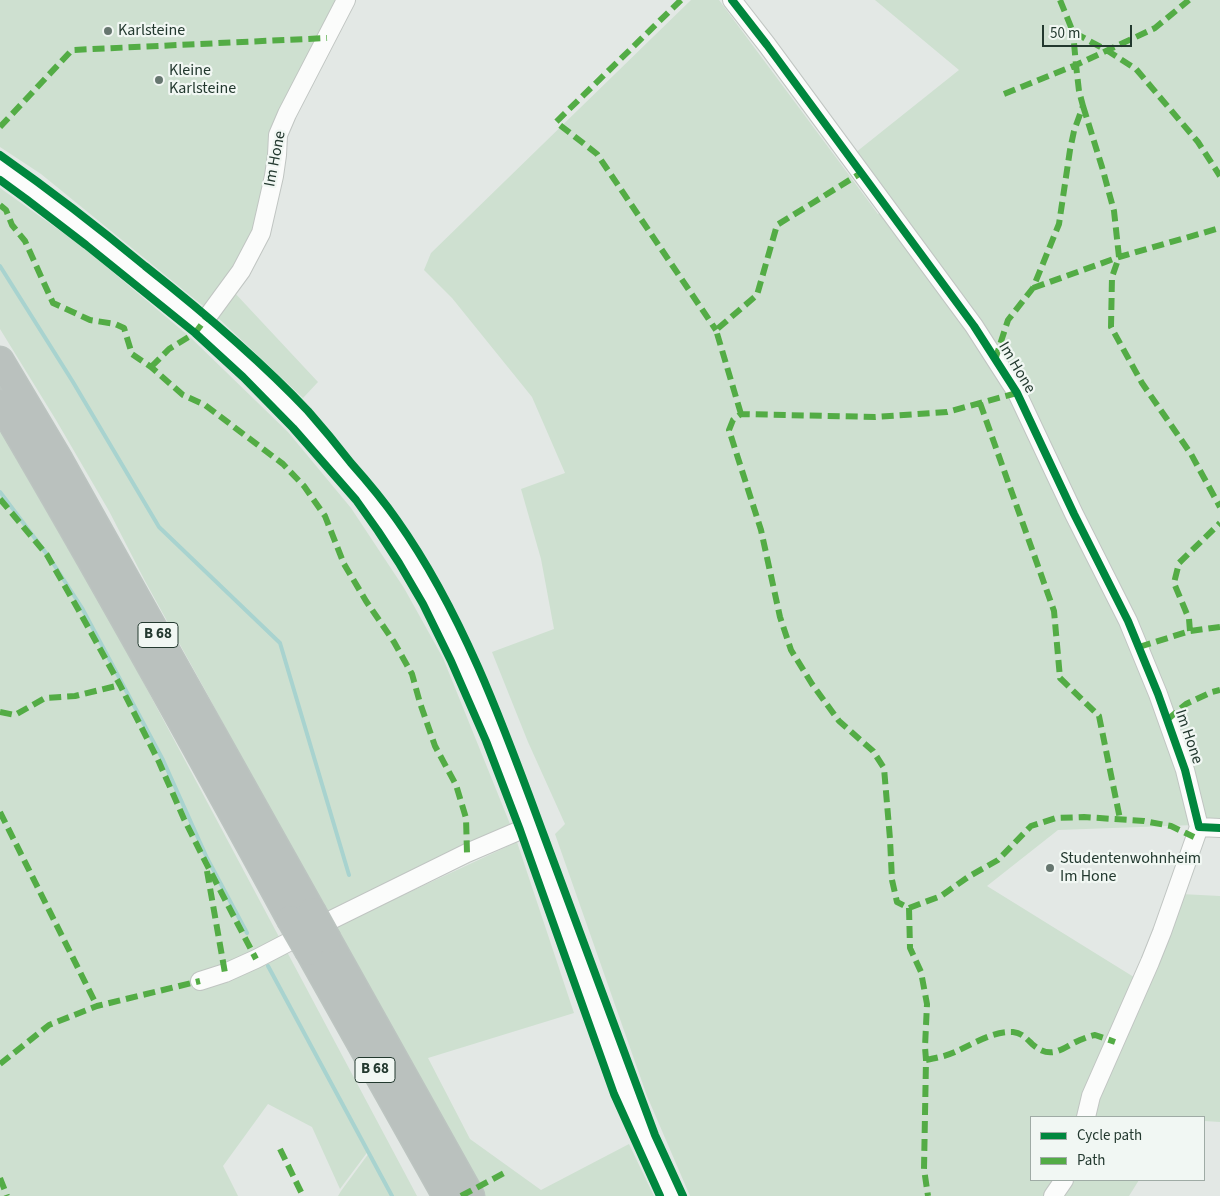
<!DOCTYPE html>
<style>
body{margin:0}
#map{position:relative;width:1220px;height:1196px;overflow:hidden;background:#e3e8e5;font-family:"Source Sans 3",sans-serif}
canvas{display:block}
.legend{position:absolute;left:1030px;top:1116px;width:175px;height:65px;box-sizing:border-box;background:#f1f7f3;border:1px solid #9faba5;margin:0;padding:6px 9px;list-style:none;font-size:15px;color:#23392f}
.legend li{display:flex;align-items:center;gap:10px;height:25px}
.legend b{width:25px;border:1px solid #9faba5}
.scale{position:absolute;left:1042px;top:25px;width:90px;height:22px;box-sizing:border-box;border:2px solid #23392f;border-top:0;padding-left:6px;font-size:15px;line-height:18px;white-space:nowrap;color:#23392f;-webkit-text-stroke:4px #f1f7f3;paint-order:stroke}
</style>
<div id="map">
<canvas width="1220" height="1196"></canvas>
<ul class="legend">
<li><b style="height:6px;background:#00873e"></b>Cycle path</li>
<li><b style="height:6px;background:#53ac45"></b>Path</li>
</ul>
<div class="scale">50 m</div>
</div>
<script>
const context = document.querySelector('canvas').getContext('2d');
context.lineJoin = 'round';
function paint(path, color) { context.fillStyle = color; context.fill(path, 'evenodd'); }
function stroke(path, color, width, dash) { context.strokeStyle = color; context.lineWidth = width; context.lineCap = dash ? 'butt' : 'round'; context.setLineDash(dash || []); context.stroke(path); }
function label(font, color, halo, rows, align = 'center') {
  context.font = font + ' "Source Sans 3",sans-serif'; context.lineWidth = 4.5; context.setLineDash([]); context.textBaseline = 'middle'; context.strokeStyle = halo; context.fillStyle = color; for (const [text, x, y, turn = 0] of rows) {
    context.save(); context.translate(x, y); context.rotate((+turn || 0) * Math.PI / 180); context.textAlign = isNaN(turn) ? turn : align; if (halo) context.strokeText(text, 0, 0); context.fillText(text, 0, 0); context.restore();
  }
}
paint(new Path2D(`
 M 0,0 L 338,0 L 290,90 L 257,232 L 208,310 L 41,174 L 0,147 Z
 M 691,0 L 719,0 L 878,214 L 891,204 L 855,153 L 959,70 L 875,0 L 1220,0 L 1220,827 L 1195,825 L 1058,830 L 987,886 L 1137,979 L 1181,894 L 1220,896 L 1220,1122 L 1204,1121 L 1204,1117 L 1031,1117 L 1031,1180 L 1139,1180 L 1129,1196 L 690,1196 L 647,1096 L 555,834 L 565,824 L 528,742 L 492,652 L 554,629 L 541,559 L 521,489 L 565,473 L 532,397 L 452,298 L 424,270 L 431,253 Z
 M 0,188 L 83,247 L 191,338 L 288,432 L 351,508 L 404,588 L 443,658 L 510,824 L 326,914 L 205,690 L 145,581 L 109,511 L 56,420 L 0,329 Z
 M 233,291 L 318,382 L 303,398 L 215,315 Z
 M 0,430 L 123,644 L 417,1196 L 393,1196 L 369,1150 L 340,1189 L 312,1127 L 268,1104 L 223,1166 L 238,1196 L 0,1196 Z
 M 517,842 L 574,1013 L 428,1058 L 470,1139 L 541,1190 L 629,1144 L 654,1196 L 483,1196 L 333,928 L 356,917 Z
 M 369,1153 L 391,1196 L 338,1196 L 341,1191 Z`), '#cee0d0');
stroke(new Path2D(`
 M 0,266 L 73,382 L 159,527 L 280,643 L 349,875
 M 0,492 L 49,557 L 82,608 L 163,760 L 207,858 L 247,933
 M 268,966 L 392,1196`), '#a8d3cf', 4);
const minor = new Path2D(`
 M 732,0 L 767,45 L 974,326 L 1017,393 L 1074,514 L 1128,621 L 1158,694 L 1185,770 L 1199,827 L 1162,932 L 1150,962 L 1091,1096 L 1086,1117
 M 0,169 L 30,190 L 91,235 L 202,325 L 250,368 L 301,420 L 364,495 L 388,525 L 409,557 L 433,599 L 461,656 L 496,737 L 629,1099 L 656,1163 L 671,1196
 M 208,316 L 241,271 L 261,233 L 274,176 L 277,155 L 278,135 L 287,114 L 346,0
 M 1199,827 L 1220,828
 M 200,981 L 225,973 L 256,959 L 329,921 L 467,853 L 530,826
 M 1053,1196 L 1064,1180`);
const highway = new Path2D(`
 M 0,360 L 60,461 L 312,911
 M 0,403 C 100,573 196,746 290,919
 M 328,940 L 471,1196
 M 309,952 L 446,1196`);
stroke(minor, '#c0c5c2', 20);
stroke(highway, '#bcc4c0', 29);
stroke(minor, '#fbfcfb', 18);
stroke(highway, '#bac1be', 26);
const highwayBridge = new Path2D(`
 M 312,911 L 328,940
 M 290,919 L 309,952`);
stroke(highwayBridge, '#bcc4c0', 29, []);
stroke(highwayBridge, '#bac1be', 26);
stroke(new Path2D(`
 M 681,0 L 556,122 L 597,154 L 716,330
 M 1060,0 L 1073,32 L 1108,51 L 1136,69 L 1198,142 L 1220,176
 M 1004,94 L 1076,65 L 1155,28 L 1189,0
 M 1083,106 L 1102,167 L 1114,211 L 1119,257 L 1112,277 L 1111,327 L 1142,383 L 1191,454 L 1220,507
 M 0,127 L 72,50 L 327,38
 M 0,205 L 6,210 L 12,225 L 25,241 L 53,303 L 90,320 L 115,324 L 124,328 L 132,354 L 151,367 L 183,395 L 205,405 L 283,464 L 304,486 L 325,516 L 344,564 L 366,601 L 394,642 L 412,674 L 420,703 L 435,746 L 456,785 L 466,818 L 467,853
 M 1033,288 L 1119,257 L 1220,228
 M 995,360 L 1008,320 L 1033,288 L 1059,224 L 1070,150 L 1074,131 L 1083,106 L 1079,91 L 1076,65 L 1073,32
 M 151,367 L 169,349 L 195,333 L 208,316
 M 1017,393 L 947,412 L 875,417 L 741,414 L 733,420 L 729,430 L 761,530 L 780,617 L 791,650 L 812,684 L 839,721 L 873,751 L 884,768 L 890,839 L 892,880 L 897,902 L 909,908 L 941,896 L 968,877 L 998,860 L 1031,826 L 1056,818 L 1084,817 L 1144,821 L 1171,826 L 1194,837
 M 980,403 L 1054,611 L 1060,678 L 1099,716 L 1120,819
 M 741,414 L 716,330 L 757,295 L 777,225 L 861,173
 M 0,499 L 47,555 L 78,609 L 120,685 L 159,762 L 184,819 L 206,863 L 256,959
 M 1190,631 L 1189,619 L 1174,583 L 1179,563 L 1220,523
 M 1139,647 L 1190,631 L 1220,627
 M 0,712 L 15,715 L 45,698 L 75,696 L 120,685
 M 1167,720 L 1186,704 L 1212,692 L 1220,690
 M 0,812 L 97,1006
 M 207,871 L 225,973
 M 909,908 L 910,948 L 921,972 L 927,1004 L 925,1047 L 926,1060 L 924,1169 L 928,1196
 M 926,1060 C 936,1058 946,1056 955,1052 C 973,1044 993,1031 1013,1032 C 1022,1033 1026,1038 1032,1044 C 1052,1061 1061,1048 1080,1040 C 1085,1038 1090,1036 1095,1035 L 1115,1042
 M 0,1064 L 49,1025 L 97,1006 L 200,981
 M 280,1149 L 303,1196
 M 0,1178 L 7,1196
 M 461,1196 L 506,1172`), '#53ac45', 6, [12, 6]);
stroke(new Path2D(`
 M 732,0 L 767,45 L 974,326 L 1017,393 L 1074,514 L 1128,621 L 1158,694 L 1185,770 L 1199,827 L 1220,828
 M 0,155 C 50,190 98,227 145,266 C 202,311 258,358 308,411 C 323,428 337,445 351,463 C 367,481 383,500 397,520 C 463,613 504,727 543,833 C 581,934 618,1035 655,1135 L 683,1196
 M 0,180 L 26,199 L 86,245 L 195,333 L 243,377 L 293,428 L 356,500 L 378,531 L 399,563 L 423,604 L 451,661 L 486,741 L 520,830 L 614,1094 L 660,1196`), '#00873e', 8);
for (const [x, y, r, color] of [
 [108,31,5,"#66766f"],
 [159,80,5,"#66766f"],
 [1050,868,5,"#66766f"]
]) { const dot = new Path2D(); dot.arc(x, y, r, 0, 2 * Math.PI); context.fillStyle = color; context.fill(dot); stroke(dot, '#f1f7f3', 2); }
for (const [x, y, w] of [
 [158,635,40],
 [375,1070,40]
]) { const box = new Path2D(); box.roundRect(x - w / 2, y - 12.5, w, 25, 4); context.fillStyle = '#f1f7f3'; context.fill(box); stroke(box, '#23392f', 1); }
label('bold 15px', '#23392f', null, [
 ["B 68",158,635],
 ["B 68",375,1070]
]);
label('16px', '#23392f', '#f1f7f3', [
 ["Karlsteine",118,31],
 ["Kleine",169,71],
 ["Karlsteine",169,89],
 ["Studentenwohnheim",1060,859],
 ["Im Hone",1060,877]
], 'left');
label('16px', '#23392f', '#f1f7f3', [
 ["Im Hone",276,159,-79],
 ["Im Hone",1016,368,59],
 ["Im Hone",1188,737,71]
]);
</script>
